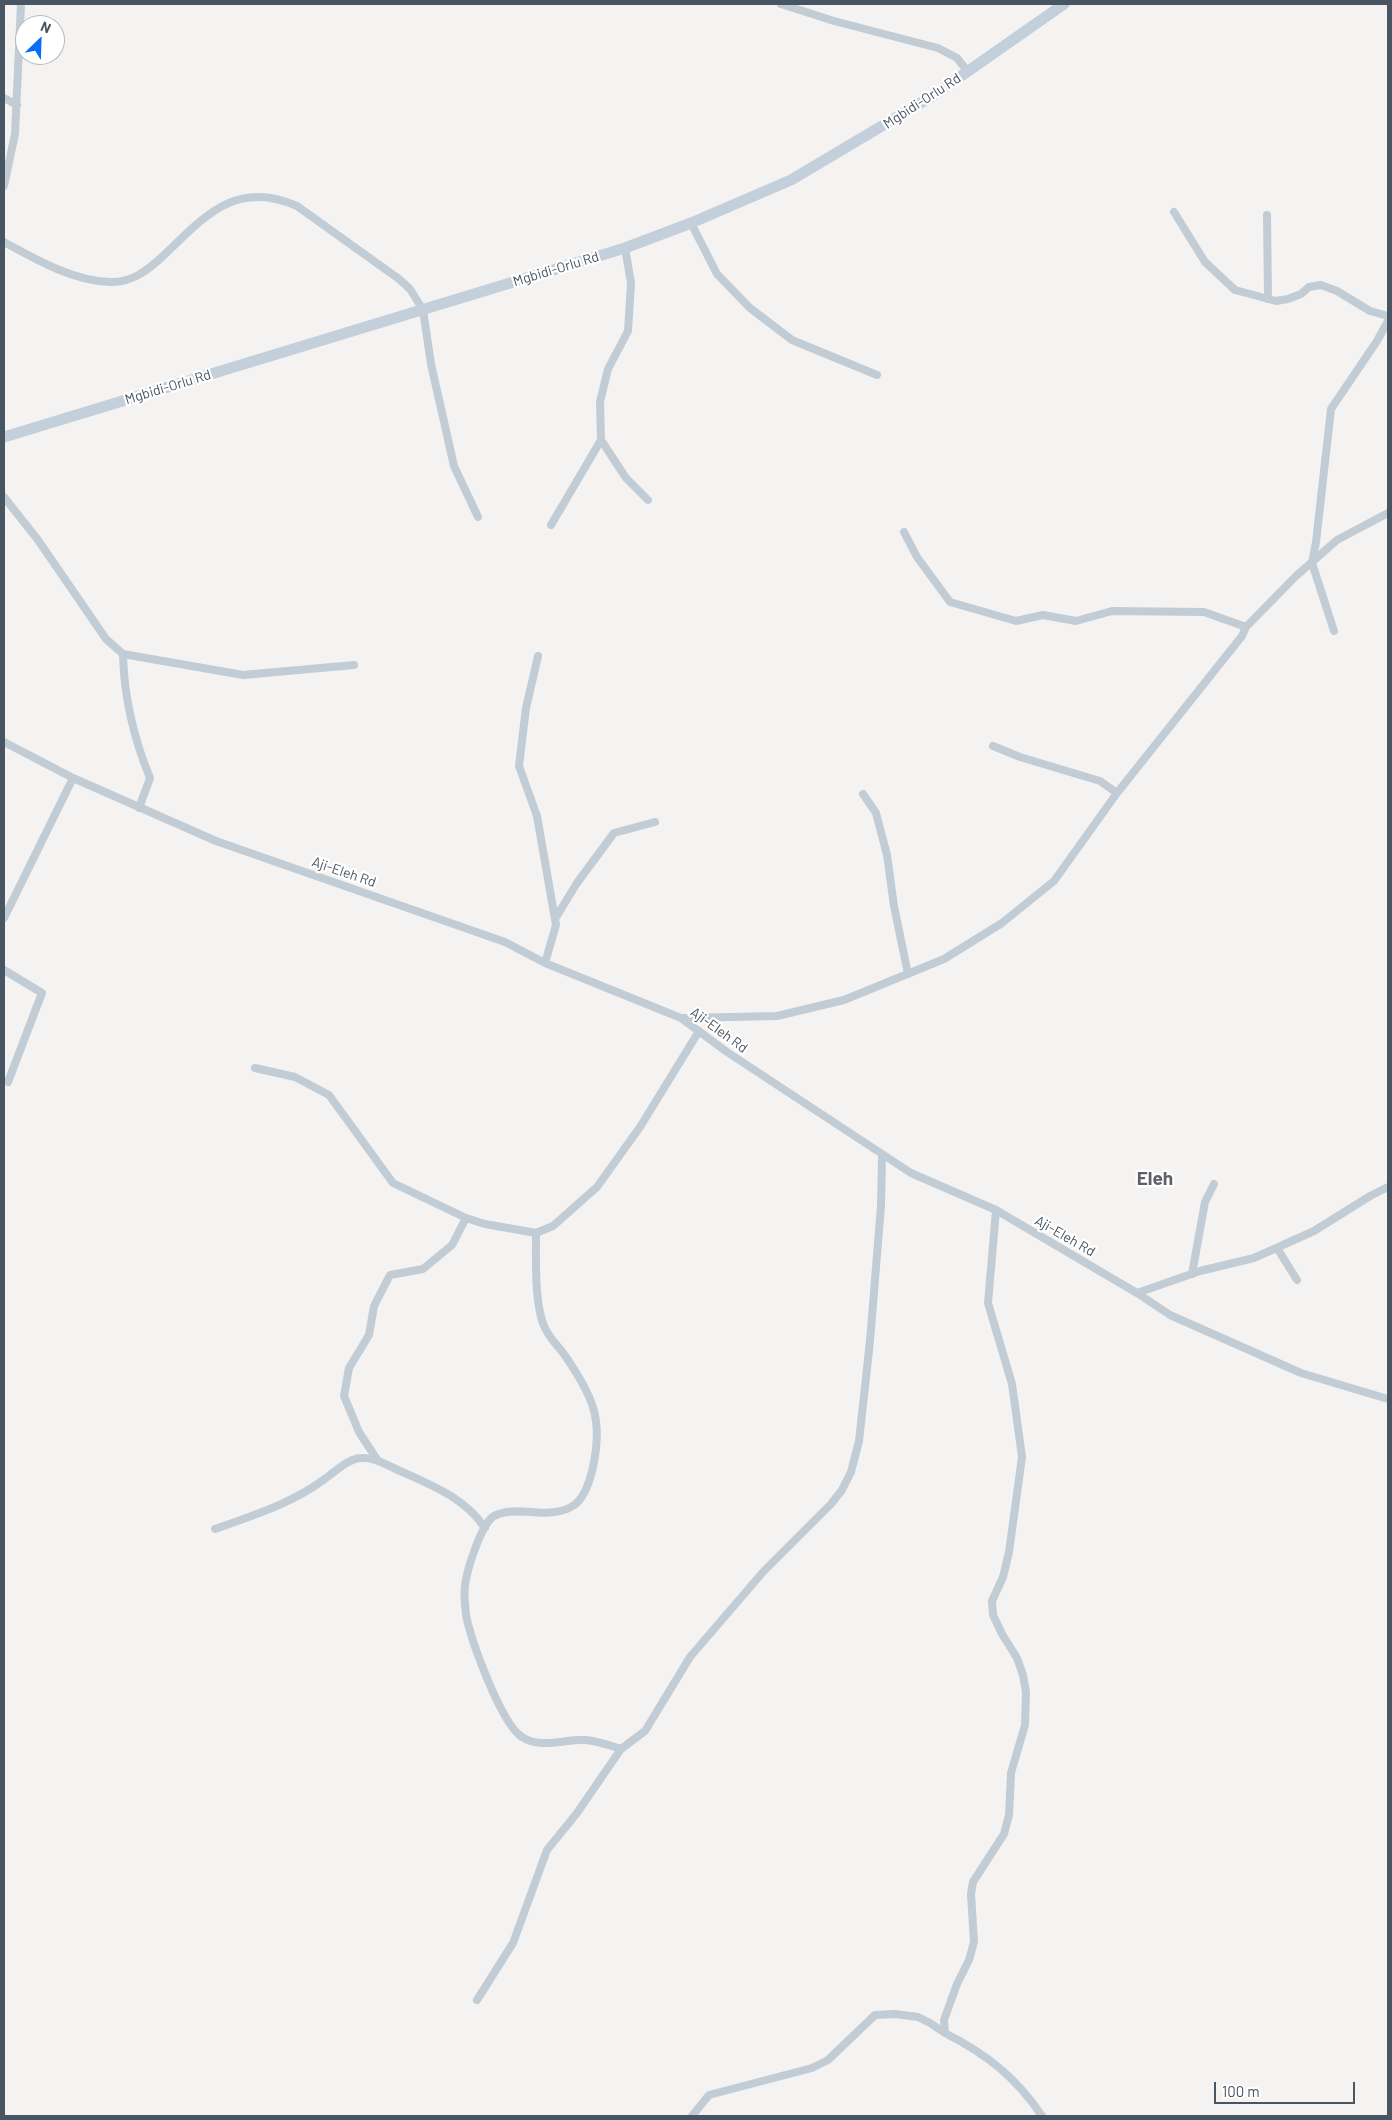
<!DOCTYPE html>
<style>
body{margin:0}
#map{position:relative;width:1392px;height:2120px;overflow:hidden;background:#f5f3f2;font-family:Barlow,sans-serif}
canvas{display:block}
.frame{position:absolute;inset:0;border:5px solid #485562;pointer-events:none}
.north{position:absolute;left:15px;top:15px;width:50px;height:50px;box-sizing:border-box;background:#fff;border:1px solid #b6bbc0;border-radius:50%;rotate:24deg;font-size:14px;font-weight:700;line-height:20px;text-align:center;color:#485562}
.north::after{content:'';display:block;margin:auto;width:18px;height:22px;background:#096bf8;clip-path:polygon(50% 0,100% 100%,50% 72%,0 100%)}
.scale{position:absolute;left:1214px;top:2082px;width:141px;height:22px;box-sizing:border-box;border:2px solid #485562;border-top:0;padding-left:6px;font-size:15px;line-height:18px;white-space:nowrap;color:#485562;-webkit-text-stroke:4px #fff;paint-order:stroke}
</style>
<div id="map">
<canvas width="1392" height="2120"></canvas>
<div class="frame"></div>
<div class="north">N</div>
<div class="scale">100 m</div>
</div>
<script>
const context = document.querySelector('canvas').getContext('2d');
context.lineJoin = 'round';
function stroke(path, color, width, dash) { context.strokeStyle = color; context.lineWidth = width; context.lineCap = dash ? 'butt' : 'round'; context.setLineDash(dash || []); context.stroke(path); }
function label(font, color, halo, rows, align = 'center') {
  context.font = font + ' Barlow,sans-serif'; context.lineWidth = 4.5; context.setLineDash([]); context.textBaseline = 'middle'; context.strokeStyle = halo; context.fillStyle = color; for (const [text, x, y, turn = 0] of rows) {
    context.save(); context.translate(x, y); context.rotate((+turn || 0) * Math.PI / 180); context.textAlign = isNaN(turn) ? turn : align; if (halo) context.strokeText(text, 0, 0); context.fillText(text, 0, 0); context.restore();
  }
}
stroke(new Path2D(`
 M 781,4 L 834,21 L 938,48 L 957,58 L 968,72
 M 4,98 L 17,105
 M 4,186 L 15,134 L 21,4
 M 1174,212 L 1205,262 L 1235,290 L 1276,301 L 1288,299 L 1301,294 L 1309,287 L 1321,285 L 1337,291 L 1370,311 L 1388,316
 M 1267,215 L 1268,299
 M 691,223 L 717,274 L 750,308 L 792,340 L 877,375
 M 4,242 C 35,259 73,281 110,282 C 132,283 148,270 163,256 C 204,217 235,179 297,206 L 399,279 L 410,289 L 423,310 L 431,364 L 454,466 L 478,517
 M 625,248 L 631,283 L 628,331 L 608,369 L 600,402 L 601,440 L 626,478 L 648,500
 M 4,497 L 38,540 L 106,639 L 123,654 C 124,697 134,739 150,778 L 139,808
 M 551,525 L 601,440
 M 904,532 L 917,557 L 950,602 L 1016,621 L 1043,615 L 1076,621 L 1112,611 L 1204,612 L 1246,627
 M 1334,631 L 1312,563 L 1316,542 L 1331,409 L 1377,341 L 1388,321
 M 123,654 L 243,675 L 354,665
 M 538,656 L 526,708 L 519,766 L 537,816 L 556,925 L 545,963
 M 4,742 L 73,778 L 216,841 L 505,942 L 545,963 L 681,1018 L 727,1052 L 911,1173 L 996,1210 L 1137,1293 L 1170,1315 L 1301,1373 L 1388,1399
 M 993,746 L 1020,757 L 1100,781 L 1117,793
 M 863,794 L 876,813 L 887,855 L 894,906 L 908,974
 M 4,918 L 73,778
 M 555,919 L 577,883 L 614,833 L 655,822
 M 4,970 L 42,993 L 8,1082
 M 681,1018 L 777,1016 L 844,1000 L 944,959 L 1002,923 L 1054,881 L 1117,793 L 1242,636 L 1246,627 L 1296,576 L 1337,540 L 1388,513
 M 255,1068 L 295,1077 L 329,1095 L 393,1183 L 466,1218
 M 996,1210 L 988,1303 L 1012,1384 L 1022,1457 L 1009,1552 L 1003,1577 L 992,1601 L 993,1615 L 1002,1634 L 1017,1658 L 1023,1675 L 1026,1692 L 1025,1725 L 1011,1773 L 1009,1815 L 1004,1834 L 973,1882 L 971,1894 L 974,1942 L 969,1960 L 957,1984 L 944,2020 L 945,2033 C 986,2054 1016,2077 1042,2116
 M 1277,1248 L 1297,1280
 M 1192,1274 L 1205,1202 L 1214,1184
 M 1137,1293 L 1200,1271 L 1254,1258 L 1314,1231 L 1370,1196 L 1388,1187
 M 378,1461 L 359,1432 L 344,1396 L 349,1368 L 369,1335 L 374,1306 L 390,1275 L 423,1269 L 452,1245 L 466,1218 L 485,1224 L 536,1233
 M 215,1529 C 254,1515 293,1503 326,1478 C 336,1471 349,1458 362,1458 C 374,1457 387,1465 398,1470 C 431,1485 464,1497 485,1528
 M 621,1749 C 609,1745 598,1741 585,1740 C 565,1739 540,1749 522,1737 C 501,1724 471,1640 466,1615 C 465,1606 464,1594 465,1585 C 467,1570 481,1524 494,1516 C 504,1510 519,1511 531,1512 C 573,1516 586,1504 594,1462 C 603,1417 591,1394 566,1357 C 560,1348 551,1340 546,1330 C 534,1308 536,1259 536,1233 L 553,1226 L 597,1187 L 640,1127 L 699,1031
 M 477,2000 L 513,1943 L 547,1850 L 577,1813 L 621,1749 L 645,1731 L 690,1657 L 763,1572 L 831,1504 L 842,1490 L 851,1472 L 859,1441 L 870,1341 L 881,1206 L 882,1156
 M 692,2116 L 709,2095 L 812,2068 L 828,2060 L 875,2015 L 895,2014 L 918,2017 L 930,2023 L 945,2033`), '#c2ccd5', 8);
stroke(new Path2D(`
 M 4,437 L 625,248 L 691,223 L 791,180 L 934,95 L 1064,4`), '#c4cfdc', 11);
label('14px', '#485562', '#fff', [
 ["Mgbidi-Orlu Rd",922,101,-33],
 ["Mgbidi-Orlu Rd",556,269,-17],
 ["Mgbidi-Orlu Rd",168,387,-17],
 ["Aji-Eleh Rd",344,872,19],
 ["Aji-Eleh Rd",719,1030,36],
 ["Aji-Eleh Rd",1065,1236,30]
]);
label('bold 19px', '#5e6268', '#fff', [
 ["Eleh",1155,1179]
]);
</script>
